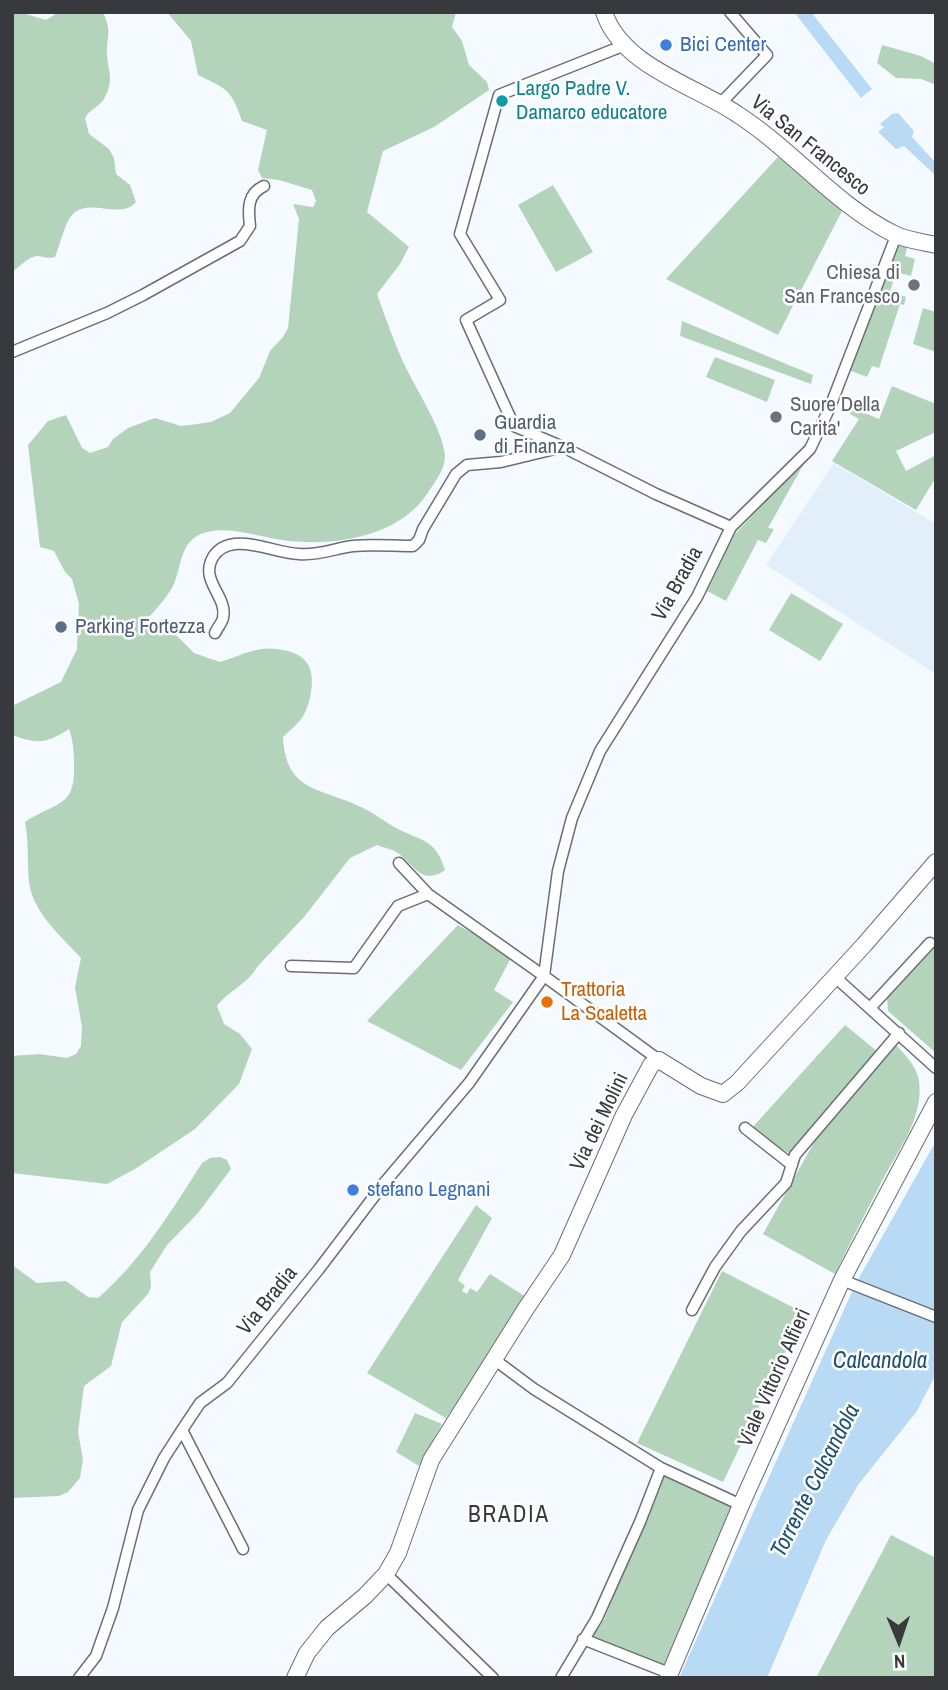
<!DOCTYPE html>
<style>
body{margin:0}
#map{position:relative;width:948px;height:1690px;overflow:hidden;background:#f4faff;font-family:"Archivo Narrow",sans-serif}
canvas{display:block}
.frame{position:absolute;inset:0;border:14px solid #37393c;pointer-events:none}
.north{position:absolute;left:864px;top:1606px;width:70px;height:70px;-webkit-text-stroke:5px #fff;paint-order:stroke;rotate:178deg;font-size:19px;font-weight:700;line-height:28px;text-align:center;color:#37393c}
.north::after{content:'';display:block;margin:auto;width:24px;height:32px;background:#37393c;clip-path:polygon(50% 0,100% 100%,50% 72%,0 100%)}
</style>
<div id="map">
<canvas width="948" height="1690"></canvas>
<div class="frame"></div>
<div class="north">N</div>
</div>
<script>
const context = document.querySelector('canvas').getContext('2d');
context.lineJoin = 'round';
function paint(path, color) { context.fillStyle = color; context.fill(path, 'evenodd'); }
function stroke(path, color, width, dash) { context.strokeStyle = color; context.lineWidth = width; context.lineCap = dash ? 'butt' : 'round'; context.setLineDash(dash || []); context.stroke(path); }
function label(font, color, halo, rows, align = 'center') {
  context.font = font + ' "Archivo Narrow",sans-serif'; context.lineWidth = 5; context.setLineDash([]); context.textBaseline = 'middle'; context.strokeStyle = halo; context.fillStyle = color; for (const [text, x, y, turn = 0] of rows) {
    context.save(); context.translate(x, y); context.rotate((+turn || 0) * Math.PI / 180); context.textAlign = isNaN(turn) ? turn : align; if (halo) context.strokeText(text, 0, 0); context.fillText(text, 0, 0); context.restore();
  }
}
paint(new Path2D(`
 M 834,463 L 936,524 L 936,674 L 766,565 Z`), '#e2effb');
paint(new Path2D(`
 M 12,12 C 25,12 34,17 46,20 L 59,12 L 103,12 C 113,35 106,35 107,56 C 109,74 114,81 104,99 C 99,107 89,110 85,118 L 89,134 L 109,149 L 114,158 L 116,174 L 130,185 L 136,202 C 119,222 85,193 69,219 C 63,230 60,245 55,257 C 47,259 45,257 38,256 C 29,256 19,267 12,272 Z
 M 167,12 L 456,12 L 452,27 L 462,41 L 469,65 L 487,82 L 489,90 L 434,127 L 383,151 L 367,212 L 409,247 L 400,264 L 377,294 C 386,319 395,345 406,368 C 417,390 444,433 445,456 C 445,470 434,483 427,494 C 398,538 331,547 282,540 C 257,537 217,521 194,538 C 180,548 180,572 173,586 C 165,601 150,615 140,628 L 167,631 L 176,635 L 194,653 L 220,662 C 239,656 257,646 277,649 C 309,653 316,669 310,698 C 308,705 306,712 302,718 C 297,725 289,731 283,737 C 286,793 320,787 361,807 C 374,813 385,822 398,829 C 424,842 435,839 445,870 C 422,886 414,865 398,853 C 393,849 384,848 377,845 L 350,858 L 304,917 L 257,967 C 248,984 228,991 217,1006 L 224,1024 L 240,1034 L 252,1049 L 239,1084 L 195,1129 L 135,1169 L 107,1184 L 12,1173 L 12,1056 L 39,1054 L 67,1058 L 76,1054 L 81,1046 L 82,1027 L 75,987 L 81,958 C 61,936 33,913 29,882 C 27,862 29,842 25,822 C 57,801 76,808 74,763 C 74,751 73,740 69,729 C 46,744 37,744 12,735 L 12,706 L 61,682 L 77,649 L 79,604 L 72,579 L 65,572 L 54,551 L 40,547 L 28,445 L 48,421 L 66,415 L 82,448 L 90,453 L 108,447 L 113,439 L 128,428 L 155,418 L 181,426 L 190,425 L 211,422 L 230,413 L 259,378 L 270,351 L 283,337 L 288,328 L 299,219 L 293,204 L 313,207 L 316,201 L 312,190 L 279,180 L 262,178 L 258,170 L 267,130 L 242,121 C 231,89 227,89 198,75 L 191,41 Z
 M 882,45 L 921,56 L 936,64 L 936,85 L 921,79 L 896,78 L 877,63 Z
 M 778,157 L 843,209 L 778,335 L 666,279 Z
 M 553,185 L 593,252 L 556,272 L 518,205 Z
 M 901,240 L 907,247 L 905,256 L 915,259 L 911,276 L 896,272 L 890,292 L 906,297 L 904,305 L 900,304 L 879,368 L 872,366 L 867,377 L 849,370 Z
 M 923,308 L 936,312 L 936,352 L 913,344 Z
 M 682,321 L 813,375 L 811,384 L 680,336 Z
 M 715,357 L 775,380 L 767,402 L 706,377 Z
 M 892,386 L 936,404 L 936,432 L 896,451 L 906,471 L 936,455 L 936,477 L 916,510 L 832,461 L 859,419 L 850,414 L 853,408 L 879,419 Z
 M 807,458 L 768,528 L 774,529 L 766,543 L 758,540 L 726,601 L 707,591 L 734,535 Z
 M 791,593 L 843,624 L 820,661 L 769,630 Z
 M 458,925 L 512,956 L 494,990 L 513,1002 L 461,1070 L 367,1021 Z
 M 936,946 L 936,1053 L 888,1011 L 887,998 Z
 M 845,1025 L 878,1052 L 790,1154 L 751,1129 Z
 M 896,1045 C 905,1055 917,1066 919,1081 C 924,1118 898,1150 882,1181 C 866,1212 850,1243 835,1274 L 763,1234 L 822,1128 Z
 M 220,1157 L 227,1160 L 231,1169 L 198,1213 L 167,1245 L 150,1272 L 151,1287 L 148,1294 L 122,1322 L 111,1366 L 84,1386 L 78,1432 L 83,1459 L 80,1478 L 68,1492 L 59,1496 L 12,1498 L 12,1265 L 37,1283 L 66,1281 L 88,1297 L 98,1298 C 141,1261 172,1210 202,1163 L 210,1158 Z
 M 476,1205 L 492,1218 L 458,1280 L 465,1286 L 462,1291 L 467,1294 L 470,1288 L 477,1292 L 490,1274 L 526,1297 L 499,1344 L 446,1418 L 367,1373 Z
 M 722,1271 L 804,1313 L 723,1482 L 637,1443 Z
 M 415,1413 L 442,1424 L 419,1466 L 396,1452 Z
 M 662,1475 L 734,1506 L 664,1667 L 591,1638 L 604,1620 Z
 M 891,1535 L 936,1558 L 936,1678 L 816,1678 Z`), '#b3d4ba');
paint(new Path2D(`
 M 794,12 L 811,12 L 872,89 L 861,98 Z
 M 898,113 L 914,131 L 912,137 L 936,163 L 936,176 L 904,146 L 896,149 L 878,132 L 884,127 L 880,124 L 892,114 Z
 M 936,1141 L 936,1374 L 917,1411 L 858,1485 L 826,1540 L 767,1678 L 679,1678 L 855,1285 Z`), '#b9daf5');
const street = new Path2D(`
 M 720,104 L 767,55 L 730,12
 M 12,352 L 107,313 L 143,295 L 240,241 L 250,226 C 248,209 247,194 264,186
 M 563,447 L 514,426 L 466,320 L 500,300 L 460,234 L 499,95 L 625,45
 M 215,633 C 217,628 222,623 223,618 C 228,596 199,581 213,557 C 218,549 226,545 235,544 C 256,542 278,553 299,554 C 317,556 336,548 353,546 C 372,544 393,546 413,546 L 419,540 L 423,529 L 456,474 L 467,465 L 501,462 L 563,447 L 656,494 L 731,527
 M 291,966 L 354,968 L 398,906 L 428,894
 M 834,976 L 936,1068
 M 870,1008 L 930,943
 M 659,1060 L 544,976 L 558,871 L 572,818 L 600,751 L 697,597 L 731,527 L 810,449 L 830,407 L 896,236
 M 745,1128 L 792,1165
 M 842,1280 L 936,1317
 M 692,1310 L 715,1267 L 741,1231 L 786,1183 L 795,1155 L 899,1033
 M 495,1360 L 534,1389 L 661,1468 L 741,1505
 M 182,1430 L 243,1549
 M 386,1574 L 493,1678
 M 583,1639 L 669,1673
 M 79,1678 L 96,1656 L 113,1608 L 138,1510 L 164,1458 L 182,1430 L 200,1403 L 227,1383 L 319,1269 L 385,1182 L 469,1083 L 544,976 L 428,894 L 399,863
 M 561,1678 L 597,1618 L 640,1522 L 661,1468`);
const secondary = new Path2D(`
 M 604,12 C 621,66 696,86 737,114 C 793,150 834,204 894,234 C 906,240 923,242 936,245
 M 295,1678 L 307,1653 L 327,1628 L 365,1596 L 386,1574 L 398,1553 L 431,1460 L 525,1310 L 562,1255 L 624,1115 L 651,1065 L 659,1060 L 701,1086 L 723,1094 L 737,1083 L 864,945 L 936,862
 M 668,1678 L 741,1505 L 842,1280 L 936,1102`);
stroke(street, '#696f74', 13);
stroke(secondary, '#696f74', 18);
stroke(street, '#fff', 10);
stroke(secondary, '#fff', 16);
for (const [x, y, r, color] of [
 [666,45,7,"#3f7fe0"],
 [502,101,7,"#0f9aa8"],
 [914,285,7,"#6b7280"],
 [776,417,7,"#6b7280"],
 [480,435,7,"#5c6f8a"],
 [61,627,7,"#5c6f8a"],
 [547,1002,7,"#e8710a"],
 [353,1190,7,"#3f7fe0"]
]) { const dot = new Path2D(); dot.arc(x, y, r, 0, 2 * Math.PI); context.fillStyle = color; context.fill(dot); stroke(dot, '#fff', 2.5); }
label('21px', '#366cbe', '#fff', [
 ["Bici Center",680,45],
 ["stefano Legnani",367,1190]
], 'left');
label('21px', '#0d838f', '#fff', [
 ["Largo Padre V.",516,89],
 ["Damarco educatore",516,113]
], 'left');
label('21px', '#37393c', '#fff', [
 ["Via San Francesco",810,146,39],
 ["Via Bradia",678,584,-61],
 ["Via dei Molini",600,1122,-64],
 ["Via Bradia",268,1301,-51],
 ["Viale Vittorio Alfieri",775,1378,-66]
]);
label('21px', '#5b616d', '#fff', [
 ["Chiesa di",900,273],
 ["San Francesco",900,297],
 ["Suore Della",790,405,"left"],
 ["Carita'",790,429,"left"]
], 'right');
label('21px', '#4e5e75', '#fff', [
 ["Guardia",494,423],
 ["di Finanza",494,447],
 ["Parking Fortezza",75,627]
], 'left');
label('21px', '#c56008', '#fff', [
 ["Trattoria",561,990],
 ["La Scaletta",561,1014]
], 'left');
label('italic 23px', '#1c5075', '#fff', [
 ["Calcandola",880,1362],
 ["Torrente Calcandola",816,1481,-63]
]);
context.letterSpacing = '2px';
label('23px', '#37393c', '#fff', [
 ["BRADIA",509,1516]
]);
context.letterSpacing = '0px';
</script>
